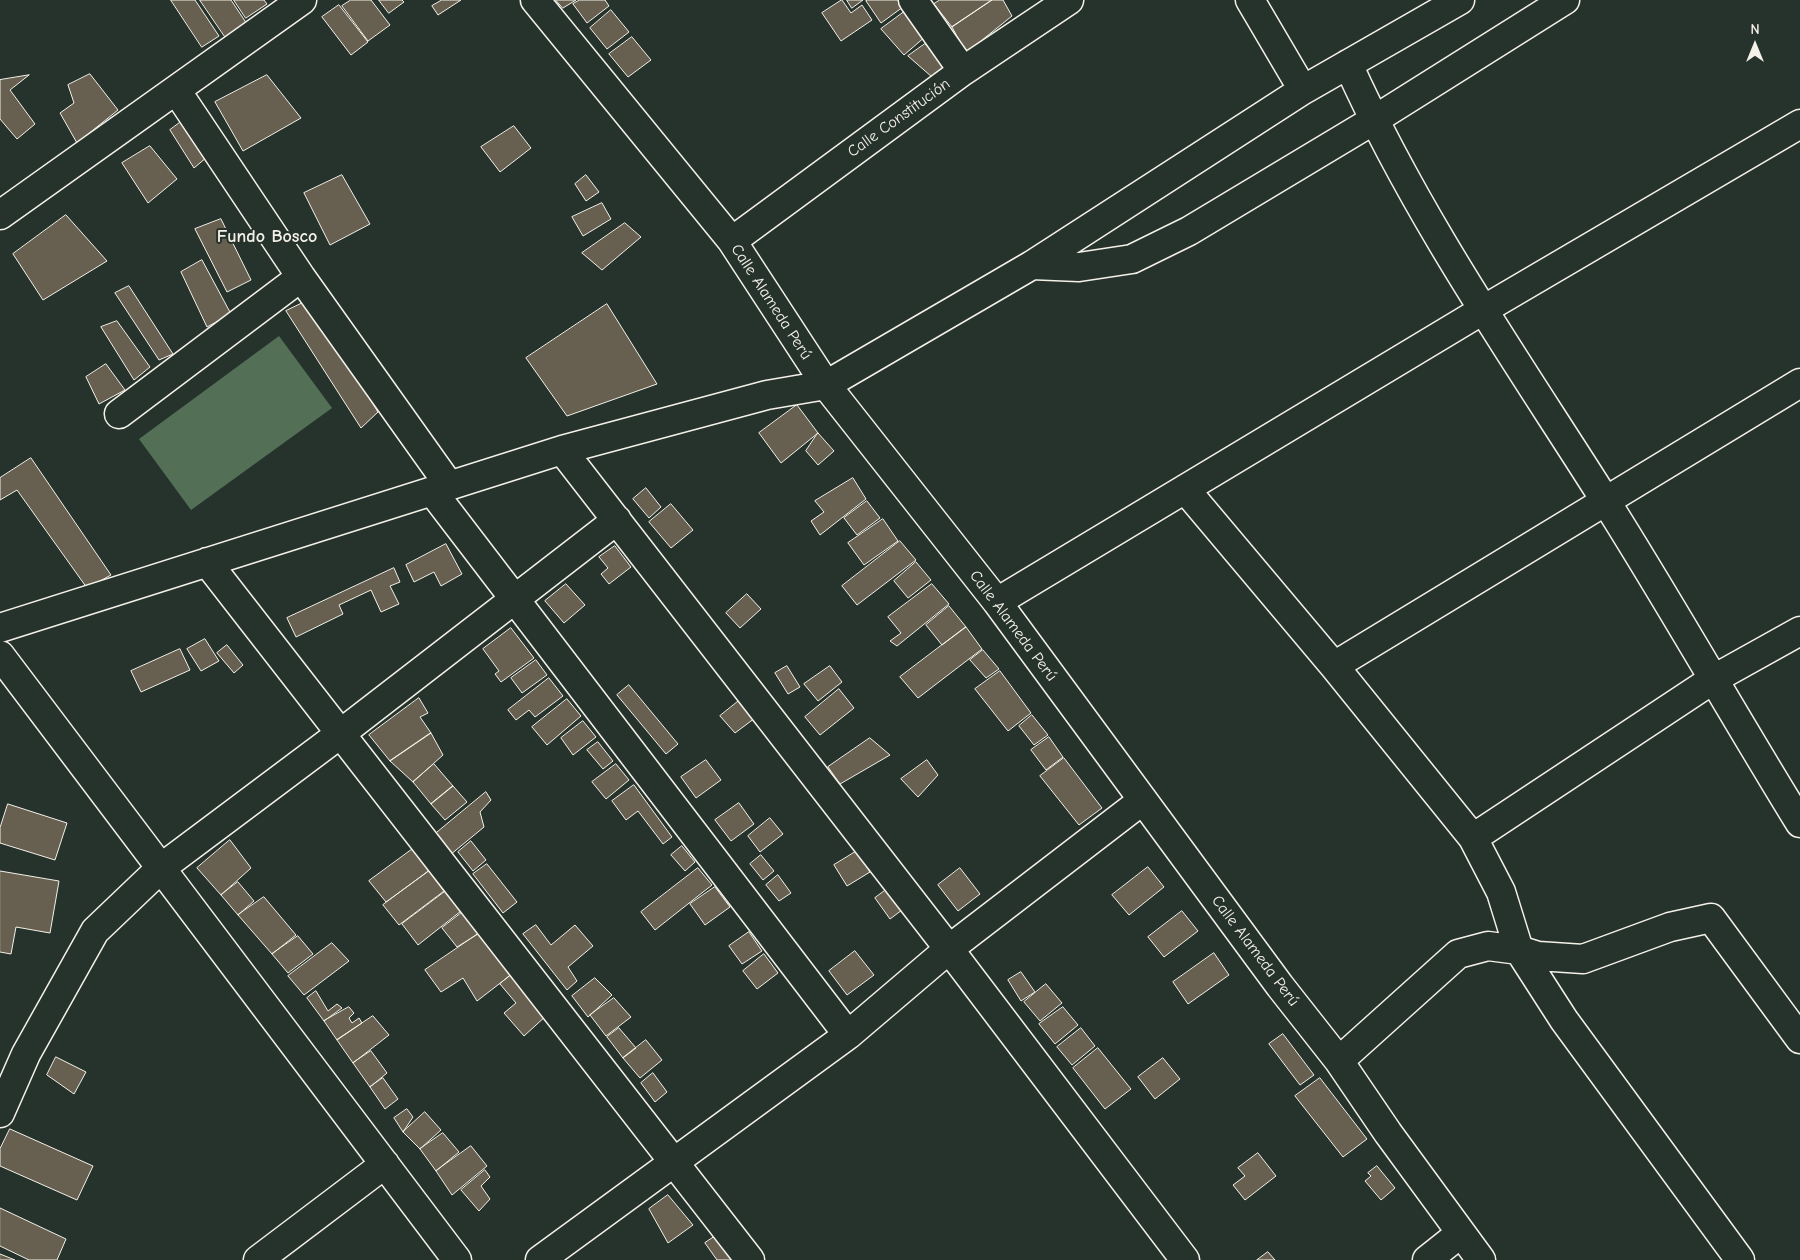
<!DOCTYPE html>
<meta charset="utf-8">
<style>
body{margin:0}
#map{position:relative;width:1800px;height:1260px;overflow:hidden;background:#26332d;font-family:"Comic Neue",sans-serif}
canvas{display:block}
.north{position:absolute;left:1730px;top:20px;width:50px;height:50px;-webkit-text-stroke:4px #26332d;paint-order:stroke;rotate:0deg;font-size:14px;font-weight:700;line-height:20px;text-align:center;color:#f4f1e8}
.north::after{content:'';display:block;margin:auto;width:18px;height:22px;background:#f4f1e8;clip-path:polygon(50% 0,100% 100%,50% 72%,0 100%)}
</style>
<div id="map">
<canvas width="1800" height="1260"></canvas>
<div class="north">N</div>
</div>
<script>
const context = document.querySelector('canvas').getContext('2d');
context.lineJoin = 'round';
function paint(path, color) { context.fillStyle = color; context.fill(path, 'evenodd'); }
function stroke(path, color, width, dash) { context.strokeStyle = color; context.lineWidth = width; context.lineCap = dash ? 'butt' : 'round'; context.setLineDash(dash || []); context.stroke(path); }
function label(font, color, halo, rows, align = 'center') {
  context.font = font + ' "Comic Neue",sans-serif'; context.lineWidth = 4; context.setLineDash([]); context.textBaseline = 'middle'; context.strokeStyle = halo; context.fillStyle = color; for (const [text, x, y, turn = 0] of rows) {
    context.save(); context.translate(x, y); context.rotate((+turn || 0) * Math.PI / 180); context.textAlign = isNaN(turn) ? turn : align; if (halo) context.strokeText(text, 0, 0); context.fillText(text, 0, 0); context.restore();
  }
}
paint(new Path2D(`
 M 279,336 L 332,408 L 191,510 L 139,439 Z`), '#537057');
const building = new Path2D(`
 M 171,0 L 195,0 L 219,36 L 202,47 Z
 M 200,0 L 231,0 L 247,24 L 226,38 Z
 M 234,0 L 264,0 L 267,4 L 246,18 Z
 M 351,0 L 371,0 L 390,25 L 368,41 L 342,6 Z
 M 379,0 L 402,0 L 404,2 L 389,13 Z
 M 442,0 L 461,0 L 438,15 L 432,6 Z
 M 556,0 L 576,0 L 563,8 Z
 M 580,0 L 605,0 L 609,6 L 587,23 L 573,4 Z
 M 842,0 L 851,13 L 862,5 L 872,20 L 841,41 L 822,13 Z
 M 847,0 L 863,0 L 852,8 Z
 M 868,0 L 898,0 L 903,7 L 881,23 L 866,1 Z
 M 940,0 L 992,0 L 952,27 L 934,4 Z
 M 992,0 L 1003,0 L 1012,16 L 966,53 L 952,27 Z
 M 339,5 L 368,42 L 351,55 L 322,17 Z
 M 611,10 L 629,32 L 607,49 L 590,28 Z
 M 904,12 L 926,36 L 904,55 L 881,29 Z
 M 632,37 L 651,60 L 628,77 L 609,54 Z
 M 925,44 L 946,65 L 932,77 L 908,56 Z
 M 90,74 L 118,110 L 77,143 L 60,113 L 74,103 L 68,85 Z
 M 29,75 L 10,90 L 35,124 L 17,139 L 0,119 L 0,80 Z
 M 267,75 L 301,118 L 243,151 L 215,102 Z
 M 189,116 L 213,152 L 194,168 L 170,130 Z
 M 514,126 L 531,148 L 500,172 L 481,147 Z
 M 150,146 L 177,179 L 148,203 L 122,163 Z
 M 342,175 L 370,224 L 330,245 L 304,193 Z
 M 586,175 L 599,192 L 586,201 L 575,184 Z
 M 602,203 L 611,219 L 583,236 L 572,217 Z
 M 66,215 L 107,261 L 43,300 L 13,254 Z
 M 221,219 L 251,280 L 227,292 L 195,229 Z
 M 625,223 L 641,237 L 602,270 L 582,253 Z
 M 202,260 L 231,314 L 207,327 L 181,272 Z
 M 129,286 L 173,354 L 159,360 L 115,293 Z
 M 309,300 L 378,412 L 361,428 L 286,311 Z
 M 607,304 L 657,384 L 567,416 L 526,358 Z
 M 117,321 L 150,367 L 134,380 L 101,327 Z
 M 106,364 L 125,390 L 99,404 L 86,377 Z
 M 797,405 L 818,433 L 781,463 L 759,433 Z
 M 818,433 L 834,451 L 818,465 L 806,451 Z
 M 31,458 L 111,575 L 87,588 L 17,490 L 0,500 L 0,478 Z
 M 853,478 L 866,499 L 820,535 L 811,521 L 824,512 L 815,501 Z
 M 646,488 L 661,507 L 649,518 L 633,499 Z
 M 867,501 L 880,518 L 857,535 L 844,518 Z
 M 671,504 L 693,530 L 671,548 L 649,522 Z
 M 883,519 L 898,541 L 864,565 L 848,543 Z
 M 900,541 L 916,560 L 857,605 L 842,586 Z
 M 446,544 L 462,574 L 441,586 L 434,572 L 414,582 L 406,565 Z
 M 615,546 L 631,567 L 609,584 L 601,574 L 608,568 L 599,557 Z
 M 916,562 L 931,580 L 908,598 L 894,581 Z
 M 394,568 L 400,582 L 390,586 L 399,604 L 381,612 L 371,590 L 339,605 L 343,614 L 296,637 L 287,618 Z
 M 566,584 L 585,605 L 564,623 L 545,601 Z
 M 932,584 L 949,604 L 897,646 L 890,641 L 901,633 L 888,617 Z
 M 747,594 L 761,609 L 740,628 L 726,613 Z
 M 949,606 L 966,627 L 942,645 L 926,625 Z
 M 966,627 L 982,649 L 918,698 L 900,677 Z
 M 511,628 L 534,658 L 501,682 L 495,674 L 499,671 L 483,649 Z
 M 205,639 L 219,661 L 201,671 L 187,649 Z
 M 227,645 L 243,665 L 234,673 L 217,653 Z
 M 180,649 L 190,670 L 141,692 L 131,671 Z
 M 983,650 L 999,669 L 986,678 L 970,660 Z
 M 536,660 L 547,675 L 522,693 L 511,678 Z
 M 787,666 L 800,687 L 788,694 L 775,673 Z
 M 830,666 L 842,682 L 818,701 L 804,684 Z
 M 1000,671 L 1031,713 L 1008,731 L 975,689 Z
 M 549,678 L 563,696 L 535,717 L 529,710 L 516,720 L 508,710 Z
 M 629,685 L 678,744 L 666,754 L 617,695 Z
 M 839,689 L 854,708 L 820,735 L 805,717 Z
 M 419,698 L 428,713 L 420,717 L 431,733 L 390,761 L 369,735 Z
 M 567,699 L 581,716 L 547,745 L 532,727 Z
 M 740,700 L 755,718 L 735,733 L 720,716 Z
 M 1032,715 L 1048,735 L 1034,745 L 1019,726 Z
 M 583,721 L 596,737 L 573,755 L 561,738 Z
 M 431,733 L 443,755 L 413,782 L 390,761 Z
 M 1049,737 L 1063,757 L 1046,770 L 1031,750 Z
 M 870,738 L 890,755 L 840,784 L 828,767 Z
 M 598,742 L 613,761 L 603,769 L 587,750 Z
 M 1064,758 L 1102,808 L 1079,825 L 1040,776 Z
 M 706,760 L 721,780 L 696,798 L 681,777 Z
 M 927,760 L 938,775 L 918,797 L 901,779 Z
 M 434,764 L 453,786 L 431,804 L 413,782 Z
 M 616,764 L 629,780 L 606,799 L 592,782 Z
 M 634,785 L 672,837 L 663,844 L 638,811 L 626,820 L 612,801 Z
 M 453,786 L 467,802 L 445,820 L 431,804 Z
 M 486,792 L 491,800 L 480,812 L 484,827 L 450,855 L 434,835 Z
 M 739,803 L 754,824 L 731,841 L 715,820 Z
 M 8,804 L 67,823 L 55,860 L 0,843 L 0,828 Z
 M 770,818 L 783,834 L 760,852 L 748,836 Z
 M 230,840 L 251,868 L 221,895 L 197,868 Z
 M 471,841 L 486,860 L 473,871 L 458,852 Z
 M 682,846 L 695,862 L 685,871 L 671,855 Z
 M 414,848 L 430,870 L 386,902 L 369,881 Z
 M 857,851 L 870,872 L 847,886 L 834,865 Z
 M 761,855 L 774,871 L 763,880 L 750,864 Z
 M 487,864 L 517,902 L 503,913 L 473,874 Z
 M 1148,867 L 1164,887 L 1129,915 L 1112,895 Z
 M 698,868 L 712,885 L 655,930 L 641,912 Z
 M 960,868 L 980,894 L 958,911 L 938,885 Z
 M 0,871 L 59,881 L 50,933 L 16,927 L 11,954 L 0,952 Z
 M 429,871 L 444,891 L 399,925 L 383,905 Z
 M 778,875 L 791,893 L 779,901 L 766,885 Z
 M 238,882 L 254,901 L 238,915 L 221,895 Z
 M 715,887 L 730,907 L 705,925 L 690,904 Z
 M 890,887 L 906,907 L 890,919 L 875,898 Z
 M 446,891 L 461,911 L 418,945 L 402,924 Z
 M 264,897 L 296,935 L 272,954 L 238,915 Z
 M 464,911 L 481,932 L 457,947 L 442,928 Z
 M 1182,911 L 1198,931 L 1164,957 L 1148,937 Z
 M 536,925 L 551,945 L 575,925 L 593,946 L 568,967 L 577,981 L 567,990 L 523,934 Z
 M 481,932 L 512,974 L 477,1001 L 463,978 L 441,992 L 425,970 Z
 M 749,932 L 762,951 L 742,964 L 729,946 Z
 M 298,936 L 313,954 L 288,973 L 272,954 Z
 M 332,943 L 349,961 L 304,995 L 288,976 Z
 M 855,951 L 874,975 L 847,995 L 829,971 Z
 M 1214,953 L 1229,975 L 1188,1004 L 1173,982 Z
 M 764,954 L 778,973 L 757,989 L 743,971 Z
 M 1021,972 L 1035,992 L 1021,1001 L 1008,980 Z
 M 512,974 L 547,1015 L 524,1036 L 504,1013 L 516,1003 L 500,984 Z
 M 595,978 L 612,995 L 588,1017 L 572,996 Z
 M 1046,984 L 1062,1003 L 1040,1021 L 1024,1002 Z
 M 316,991 L 328,1011 L 337,1004 L 342,1008 L 324,1021 L 307,998 Z
 M 614,998 L 631,1017 L 606,1036 L 590,1015 Z
 M 349,1007 L 354,1013 L 349,1018 L 352,1023 L 359,1018 L 362,1023 L 337,1040 L 324,1021 Z
 M 1063,1007 L 1078,1025 L 1055,1044 L 1039,1024 Z
 M 373,1016 L 389,1035 L 353,1063 L 337,1040 Z
 M 619,1028 L 636,1048 L 623,1058 L 607,1037 Z
 M 1081,1028 L 1095,1046 L 1072,1065 L 1057,1047 Z
 M 1283,1034 L 1314,1075 L 1300,1085 L 1269,1044 Z
 M 646,1040 L 662,1060 L 640,1078 L 623,1058 Z
 M 1098,1048 L 1131,1089 L 1105,1109 L 1073,1068 Z
 M 371,1051 L 387,1073 L 370,1087 L 353,1063 Z
 M 56,1057 L 86,1072 L 74,1094 L 47,1075 Z
 M 1163,1058 L 1180,1079 L 1155,1099 L 1138,1077 Z
 M 653,1073 L 667,1092 L 655,1102 L 641,1083 Z
 M 383,1078 L 398,1099 L 385,1109 L 370,1087 Z
 M 1320,1078 L 1367,1139 L 1343,1157 L 1295,1096 Z
 M 407,1109 L 413,1117 L 403,1132 L 394,1118 Z
 M 425,1112 L 441,1130 L 420,1149 L 403,1132 Z
 M 10,1129 L 93,1166 L 77,1200 L 0,1166 L 0,1149 Z
 M 443,1133 L 459,1152 L 436,1171 L 420,1149 Z
 M 471,1146 L 487,1166 L 452,1195 L 436,1171 Z
 M 1258,1153 L 1276,1176 L 1245,1200 L 1233,1185 L 1245,1176 L 1238,1168 Z
 M 1377,1166 L 1395,1188 L 1381,1200 L 1365,1181 L 1371,1176 L 1368,1173 Z
 M 485,1170 L 490,1177 L 481,1186 L 490,1199 L 479,1211 L 461,1190 Z
 M 668,1195 L 693,1225 L 668,1243 L 649,1209 Z
 M 0,1208 L 66,1239 L 57,1260 L 29,1260 L 0,1246 Z
 M 717,1235 L 737,1260 L 717,1260 L 705,1243 Z
 M 1268,1252 L 1275,1260 L 1257,1260 Z
 M 0,1254 L 15,1260 L 0,1260 Z`);
paint(building, '#676050');
stroke(building, '#f4f1e8', 1);
const minor = new Path2D(`
 M 535,0 L 732,241 L 826,385 L 997,602 L 1280,986 L 1339,1061 L 1388,1133 L 1481,1260
 M 913,0 L 963,71
 M 1250,0 L 1303,90
 M 1348,64 C 1417,218 1515,358 1605,500 C 1672,606 1734,716 1800,823
 M 176,90 L 301,277 L 449,485
 M 0,215 L 302,0
 M 732,241 L 963,71 L 1069,0
 M 1032,265 L 1079,267 L 1132,259 L 1189,231 L 1374,120 L 1565,0
 M 119,414 L 301,277
 M 562,450 L 949,949 L 1185,1260
 M 1185,489 L 1334,666 L 1473,838 L 1501,892 L 1519,950 L 1564,1020 L 1740,1260
 M 432,491 L 848,1035
 M 207,562 L 750,1260
 M 997,602 L 1483,310 L 1800,124
 M 0,628 L 562,450 L 767,395 L 826,385 L 1032,265 L 1303,90 L 1460,0
 M 0,655 L 457,1260
 M 1334,666 L 1800,383
 M 1473,838 L 1712,680 L 1800,631
 M 1339,1061 L 1458,954 L 1488,946 L 1519,950 L 1538,956 L 1583,959 L 1670,927 L 1711,918 L 1800,1039
 M 0,1113 L 26,1054 L 95,931 L 161,868 L 340,734 L 617,520
 M 258,1260 L 385,1164
 M 540,1260 L 848,1035 L 949,949 L 1143,800
 M 1427,1260 L 1461,1233`);
stroke(minor, '#f4f1e8', 31);
stroke(minor, '#26332d', 28);
label('16px', '#f4f1e8', '#26332d', [
 ["Calle Constitución",899,118,-36],
 ["Calle Alameda Perú",771,302,57],
 ["Calle Alameda Perú",1013,626,53],
 ["Calle Alameda Perú",1255,951,53]
]);
label('bold 18px', '#f4f1e8', '#26332d', [
 ["Fundo Bosco",267,237]
]);
</script>
